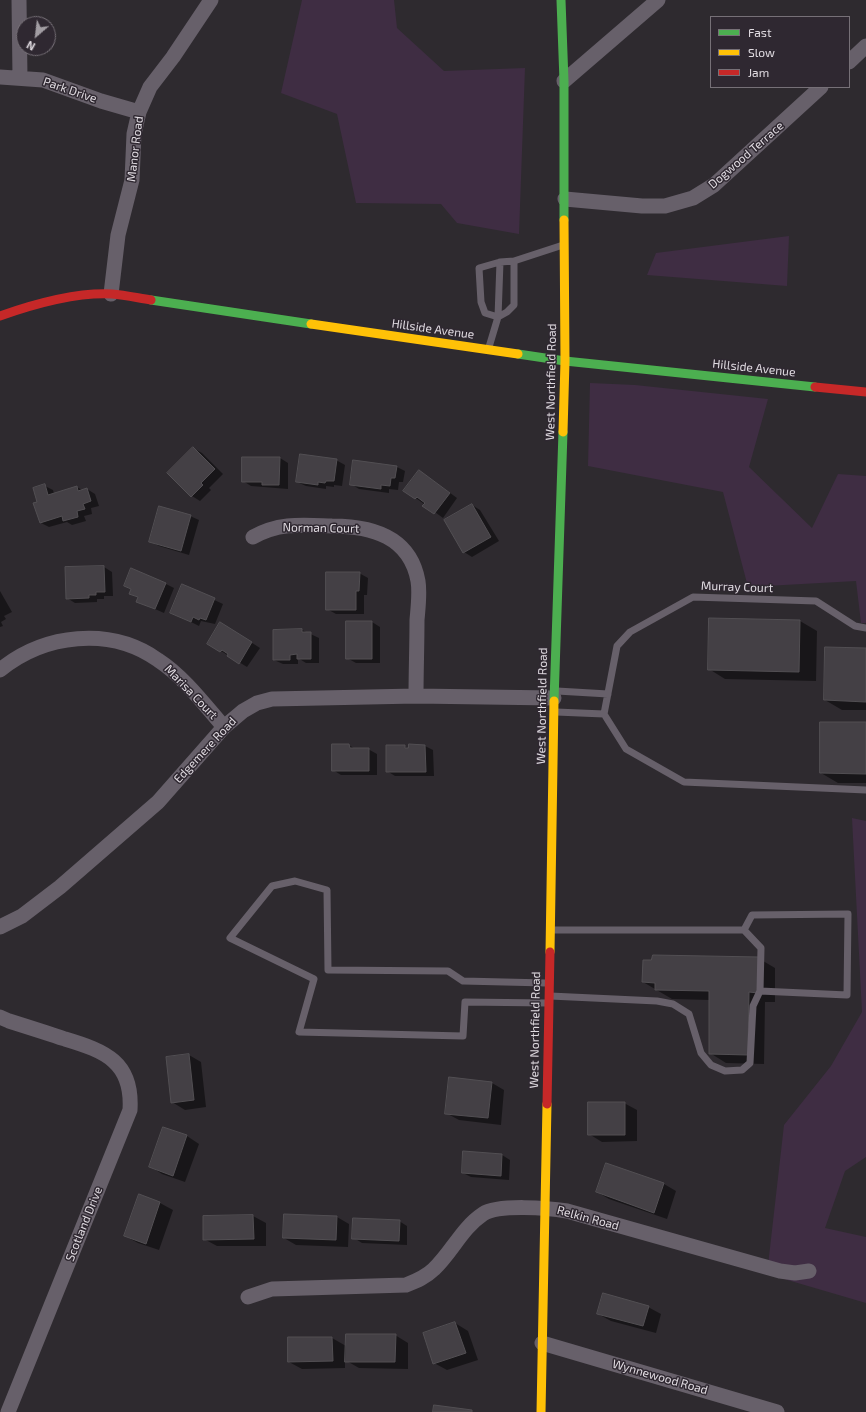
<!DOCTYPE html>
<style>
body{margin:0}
#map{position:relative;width:866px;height:1412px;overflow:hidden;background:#2e2a2f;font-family:"Exo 2",sans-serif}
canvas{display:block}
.legend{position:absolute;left:710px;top:16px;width:140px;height:72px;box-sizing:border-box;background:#2f2831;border:1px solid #767077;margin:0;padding:5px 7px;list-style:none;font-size:12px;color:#e0dbe1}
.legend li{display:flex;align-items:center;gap:8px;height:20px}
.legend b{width:20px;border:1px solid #767077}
.north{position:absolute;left:16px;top:16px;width:40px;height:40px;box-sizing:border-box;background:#2f2831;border:1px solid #767077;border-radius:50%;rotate:208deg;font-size:11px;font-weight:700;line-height:16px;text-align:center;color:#e0dbe1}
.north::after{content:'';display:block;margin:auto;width:14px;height:18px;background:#a29da3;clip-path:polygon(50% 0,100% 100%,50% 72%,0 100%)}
</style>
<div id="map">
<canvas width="866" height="1412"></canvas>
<ul class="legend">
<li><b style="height:5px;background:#4caf50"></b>Fast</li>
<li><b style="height:5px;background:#ffc107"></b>Slow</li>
<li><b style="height:5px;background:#c62828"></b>Jam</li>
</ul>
<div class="north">N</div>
</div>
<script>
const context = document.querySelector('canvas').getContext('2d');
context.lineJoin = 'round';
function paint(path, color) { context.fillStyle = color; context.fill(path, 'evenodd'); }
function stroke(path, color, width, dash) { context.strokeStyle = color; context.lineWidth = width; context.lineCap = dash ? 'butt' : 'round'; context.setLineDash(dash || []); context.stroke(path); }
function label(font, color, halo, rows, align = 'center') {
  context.font = font + ' "Exo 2",sans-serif'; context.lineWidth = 3; context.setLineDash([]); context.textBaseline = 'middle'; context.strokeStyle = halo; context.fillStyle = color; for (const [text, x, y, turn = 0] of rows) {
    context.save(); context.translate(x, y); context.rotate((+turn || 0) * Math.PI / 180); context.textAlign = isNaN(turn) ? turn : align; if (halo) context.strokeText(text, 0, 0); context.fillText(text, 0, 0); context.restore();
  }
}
paint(new Path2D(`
 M 302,0 L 394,0 L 397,28 L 444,71 L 525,68 L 519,234 L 457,223 L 441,204 L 356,203 L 337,114 L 281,93 Z
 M 789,236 L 787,286 L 647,275 L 656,253 Z
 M 590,383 L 635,385 L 768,399 L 749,467 L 812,528 L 838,474 L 866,476 L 866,623 L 861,623 L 856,581 L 748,587 L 723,492 L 588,466 Z
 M 852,818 L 866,821 L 866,1157 L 845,1171 L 825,1228 L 866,1237 L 866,1303 L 767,1274 L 784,1125 L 831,1066 L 862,1012 Z`), '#3f2d43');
paint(new Path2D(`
 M 193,448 L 202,453 L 223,474 L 209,488 L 211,490 L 200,501 L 192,496 Z
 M 280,458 L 288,463 L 288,489 L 251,486 L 243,481 Z
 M 336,460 L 345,465 L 342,486 L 334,485 L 334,487 L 326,486 L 326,489 L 306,486 L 297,482 Z
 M 397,467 L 405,471 L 403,482 L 399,482 L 398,490 L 389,489 L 389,493 L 359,489 L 351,484 Z
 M 427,476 L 457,498 L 443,518 L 405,490 Z
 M 45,486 L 53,490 L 54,494 L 77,487 L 82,490 L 87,489 L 95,494 L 99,506 L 91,508 L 92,514 L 84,516 L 86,521 L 72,525 L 67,522 L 49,527 L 41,523 L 38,502 Z
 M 472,505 L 480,510 L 499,541 L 472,557 L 464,552 Z
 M 190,516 L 199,520 L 189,555 L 159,546 L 151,542 Z
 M 104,567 L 112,572 L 113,596 L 104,596 L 104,599 L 97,599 L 97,602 L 75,603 L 67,598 L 66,568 Z
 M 359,573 L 368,578 L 367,595 L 364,595 L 364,614 L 336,614 L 327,609 Z
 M 166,584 L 174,588 L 164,613 L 137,601 L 139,598 L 131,593 L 132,590 L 125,586 Z
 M 182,585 L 223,604 L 215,624 L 201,621 L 199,626 L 171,612 Z
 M 0,591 L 12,612 L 4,616 L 6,619 L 1,622 L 3,626 L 0,627 Z
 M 710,619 L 800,621 L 817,631 L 816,681 L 725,679 L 709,669 Z
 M 372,622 L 380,627 L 380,663 L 356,663 L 347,658 Z
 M 229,628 L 260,648 L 247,667 L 208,643 Z
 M 302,630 L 319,638 L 319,663 L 306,663 L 298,658 L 298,664 L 283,664 L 274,660 Z
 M 866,649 L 866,710 L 842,710 L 825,700 Z
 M 866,723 L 866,783 L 838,783 L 821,773 Z
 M 349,745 L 355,749 L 368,749 L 377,754 L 377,775 L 341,775 L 333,770 Z
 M 410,745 L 425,746 L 433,750 L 434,776 L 395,776 L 387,771 L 404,746 L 409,749 Z
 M 758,958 L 775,968 L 775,1002 L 765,1002 L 764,1064 L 726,1063 L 710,1053 L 710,1000 L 672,999 L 643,982 Z
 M 189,1055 L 201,1062 L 206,1107 L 185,1110 L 172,1102 Z
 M 492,1083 L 504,1090 L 501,1125 L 459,1120 L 446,1113 Z
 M 624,1103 L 637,1110 L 637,1141 L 602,1142 L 589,1134 Z
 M 164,1128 L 187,1136 L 199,1144 L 185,1182 L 162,1174 L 150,1166 Z
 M 464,1152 L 502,1155 L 510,1160 L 509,1180 L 471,1177 L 463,1173 Z
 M 606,1164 L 664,1184 L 676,1191 L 667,1219 L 609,1199 L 597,1192 Z
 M 139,1196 L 160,1203 L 173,1210 L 159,1250 L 138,1243 L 125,1236 Z
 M 253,1216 L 266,1223 L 266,1246 L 217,1246 L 204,1239 L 204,1217 Z
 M 337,1217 L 349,1224 L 348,1247 L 296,1245 L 284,1238 Z
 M 399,1221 L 407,1226 L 407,1245 L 362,1243 L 354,1238 Z
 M 648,1307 L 661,1314 L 656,1333 L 611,1321 L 598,1314 Z
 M 455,1323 L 468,1331 L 478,1360 L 447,1370 L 434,1363 Z
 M 395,1335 L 408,1343 L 408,1369 L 359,1368 L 345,1360 L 345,1368 L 302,1369 L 289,1362 L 332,1338 L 346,1346 Z`), '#0007');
const building = new Path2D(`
 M 193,447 L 215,469 L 201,483 L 203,485 L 191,497 L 167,473 Z
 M 300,454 L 337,459 L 334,481 L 326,481 L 325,483 L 318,482 L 318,485 L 296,482 Z
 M 242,457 L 280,457 L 279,485 L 262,485 L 262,482 L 242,482 Z
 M 353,460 L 397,466 L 395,478 L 391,478 L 390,486 L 381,485 L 381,489 L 350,485 Z
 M 419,470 L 450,493 L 434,514 L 422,506 L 425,503 L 417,497 L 415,499 L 403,491 Z
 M 45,484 L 48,495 L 77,486 L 78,491 L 87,488 L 91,501 L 83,504 L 85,509 L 77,511 L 78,517 L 63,521 L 62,516 L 40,523 L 33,503 L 37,502 L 33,488 Z
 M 472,504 L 491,537 L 463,553 L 444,520 Z
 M 159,506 L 191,515 L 181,551 L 149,542 Z
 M 104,566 L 105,592 L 96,592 L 96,595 L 89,595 L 89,598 L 66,599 L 65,567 Z
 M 131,568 L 166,583 L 155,609 L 136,602 L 138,597 L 129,594 L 131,589 L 124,586 Z
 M 326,572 L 360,572 L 359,591 L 356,591 L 356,610 L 326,610 Z
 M 182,584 L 215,598 L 206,620 L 200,618 L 199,620 L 193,617 L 191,622 L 170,613 Z
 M 709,618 L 800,620 L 799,672 L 708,670 Z
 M 346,621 L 372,621 L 372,659 L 346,659 Z
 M 220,622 L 252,642 L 239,664 L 227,656 L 228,654 L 222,650 L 220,652 L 207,644 Z
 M 302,629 L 302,632 L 311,632 L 311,659 L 297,659 L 297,654 L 290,655 L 290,660 L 273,660 L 273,630 Z
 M 825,647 L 866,648 L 866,702 L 824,700 Z
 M 820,722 L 866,722 L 866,774 L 820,773 Z
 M 332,744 L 349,744 L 350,748 L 369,748 L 369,771 L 332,771 Z
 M 409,744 L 425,745 L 426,772 L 386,772 L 386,745 L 405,745 L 405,748 L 408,748 Z
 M 653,955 L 759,957 L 758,993 L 749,992 L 748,1055 L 709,1054 L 709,991 L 655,990 L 655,983 L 642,982 L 643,960 L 651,960 Z
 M 189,1054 L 194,1100 L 171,1103 L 166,1057 Z
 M 449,1077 L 492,1082 L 488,1118 L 445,1114 Z
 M 588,1102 L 625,1102 L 625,1135 L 588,1135 Z
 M 163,1127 L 187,1135 L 173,1176 L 149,1167 Z
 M 463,1151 L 502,1154 L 501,1176 L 462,1173 Z
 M 606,1163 L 664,1183 L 654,1213 L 596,1192 Z
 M 139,1194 L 160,1202 L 146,1244 L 124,1236 Z
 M 284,1214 L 337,1216 L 336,1240 L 283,1238 Z
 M 253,1215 L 254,1239 L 203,1240 L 203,1216 Z
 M 353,1218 L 400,1220 L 399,1241 L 352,1239 Z
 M 603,1293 L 649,1306 L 643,1326 L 597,1314 Z
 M 455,1322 L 466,1353 L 433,1364 L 423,1333 Z
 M 346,1334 L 396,1334 L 395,1362 L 345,1362 Z
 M 288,1337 L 332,1337 L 333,1361 L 288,1362 Z
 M 434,1405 L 472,1410 L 472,1412 L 433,1412 Z`);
paint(building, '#444045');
stroke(building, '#524f53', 1);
stroke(new Path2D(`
 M 500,262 L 479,268 L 481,302 L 485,313 L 498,317 L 507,312 L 514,305 L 514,261
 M 489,347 L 498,317 L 500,262 L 514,261 L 563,245
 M 557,691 L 608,694
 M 556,712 L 604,714
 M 604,714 L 617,646 L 630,632 L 693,597 L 816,601 L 855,626 L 866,628
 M 604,714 L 626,749 L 684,782 L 866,790
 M 744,930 L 752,915 L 848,914 L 847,995 L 760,991
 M 546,983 L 463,981 L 448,971 L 328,970 L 327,890 L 295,881 L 272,886 L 230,938 L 314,979 L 299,1032 L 463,1036 L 465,1002 L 547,1003
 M 550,996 L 657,1001 L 673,1004 L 689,1014 L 701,1053 L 711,1065 L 725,1071 L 742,1070 L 750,1063 L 753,1006 L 760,991 L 761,948 L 744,930 L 552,930`), '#67606a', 7);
stroke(new Path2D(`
 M 19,0 L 20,77
 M 849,62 L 866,46
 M 0,77 L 43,80 L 101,101 L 139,112
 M 564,81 L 658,0
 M 565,199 L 642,206 L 665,206 L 693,198 L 714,185 L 821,87
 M 111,294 L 118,235 L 132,180 L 134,134 L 139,112 L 150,87 L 173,57 L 211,0
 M 253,537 C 280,522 303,525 332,526 C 372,526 410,537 418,581 C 420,593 418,608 417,620 C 417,646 416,671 416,696
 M 0,670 C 44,634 110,626 158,660 C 184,677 204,704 224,727
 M 0,927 L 22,916 L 60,887 L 158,802 L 224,727 L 243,711 L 257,703 L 272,699 L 416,696 L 554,698
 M 0,1017 L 9,1021 C 28,1027 47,1033 65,1039 C 105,1051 133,1062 130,1110 L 8,1412
 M 248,1297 L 272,1289 L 406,1285 C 416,1281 426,1277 434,1269 C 452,1252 462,1228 483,1214 C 498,1204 549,1208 567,1211 L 780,1271 L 795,1273 L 809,1271
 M 542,1343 L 777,1412`), '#67606a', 15);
stroke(new Path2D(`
 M 561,0 L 564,81 L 564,220
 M 151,300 L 311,324
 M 518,354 L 565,361 L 815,387
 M 554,701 L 563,432`), '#4caf50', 9);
stroke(new Path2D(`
 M 311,324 L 518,354
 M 563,432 L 565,361 L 564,220
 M 550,952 L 554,701
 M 541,1412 L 547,1104`), '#ffc107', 9);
stroke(new Path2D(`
 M 0,316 C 34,304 75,292 112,294 C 125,295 138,298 151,300
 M 815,387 L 866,392
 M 547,1104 L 550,952`), '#c62828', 9);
label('12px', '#e0dbe1', '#2f2831', [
 ["Park Drive",70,90,19],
 ["Manor Road",135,149,-83],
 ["Dogwood Terrace",746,155,-41],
 ["Hillside Avenue",433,329,8],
 ["Hillside Avenue",754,368,6],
 ["West Northfield Road",551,382,-89],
 ["Norman Court",321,528,1],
 ["Murray Court",737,587,2],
 ["Marisa Court",191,692,46],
 ["West Northfield Road",542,706,-89],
 ["Edgemere Road",205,750,-47],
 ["West Northfield Road",535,1030,-89],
 ["Relkin Road",588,1218,15],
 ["Scotland Drive",84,1224,-68],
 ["Wynnewood Road",660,1377,16]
]);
</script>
